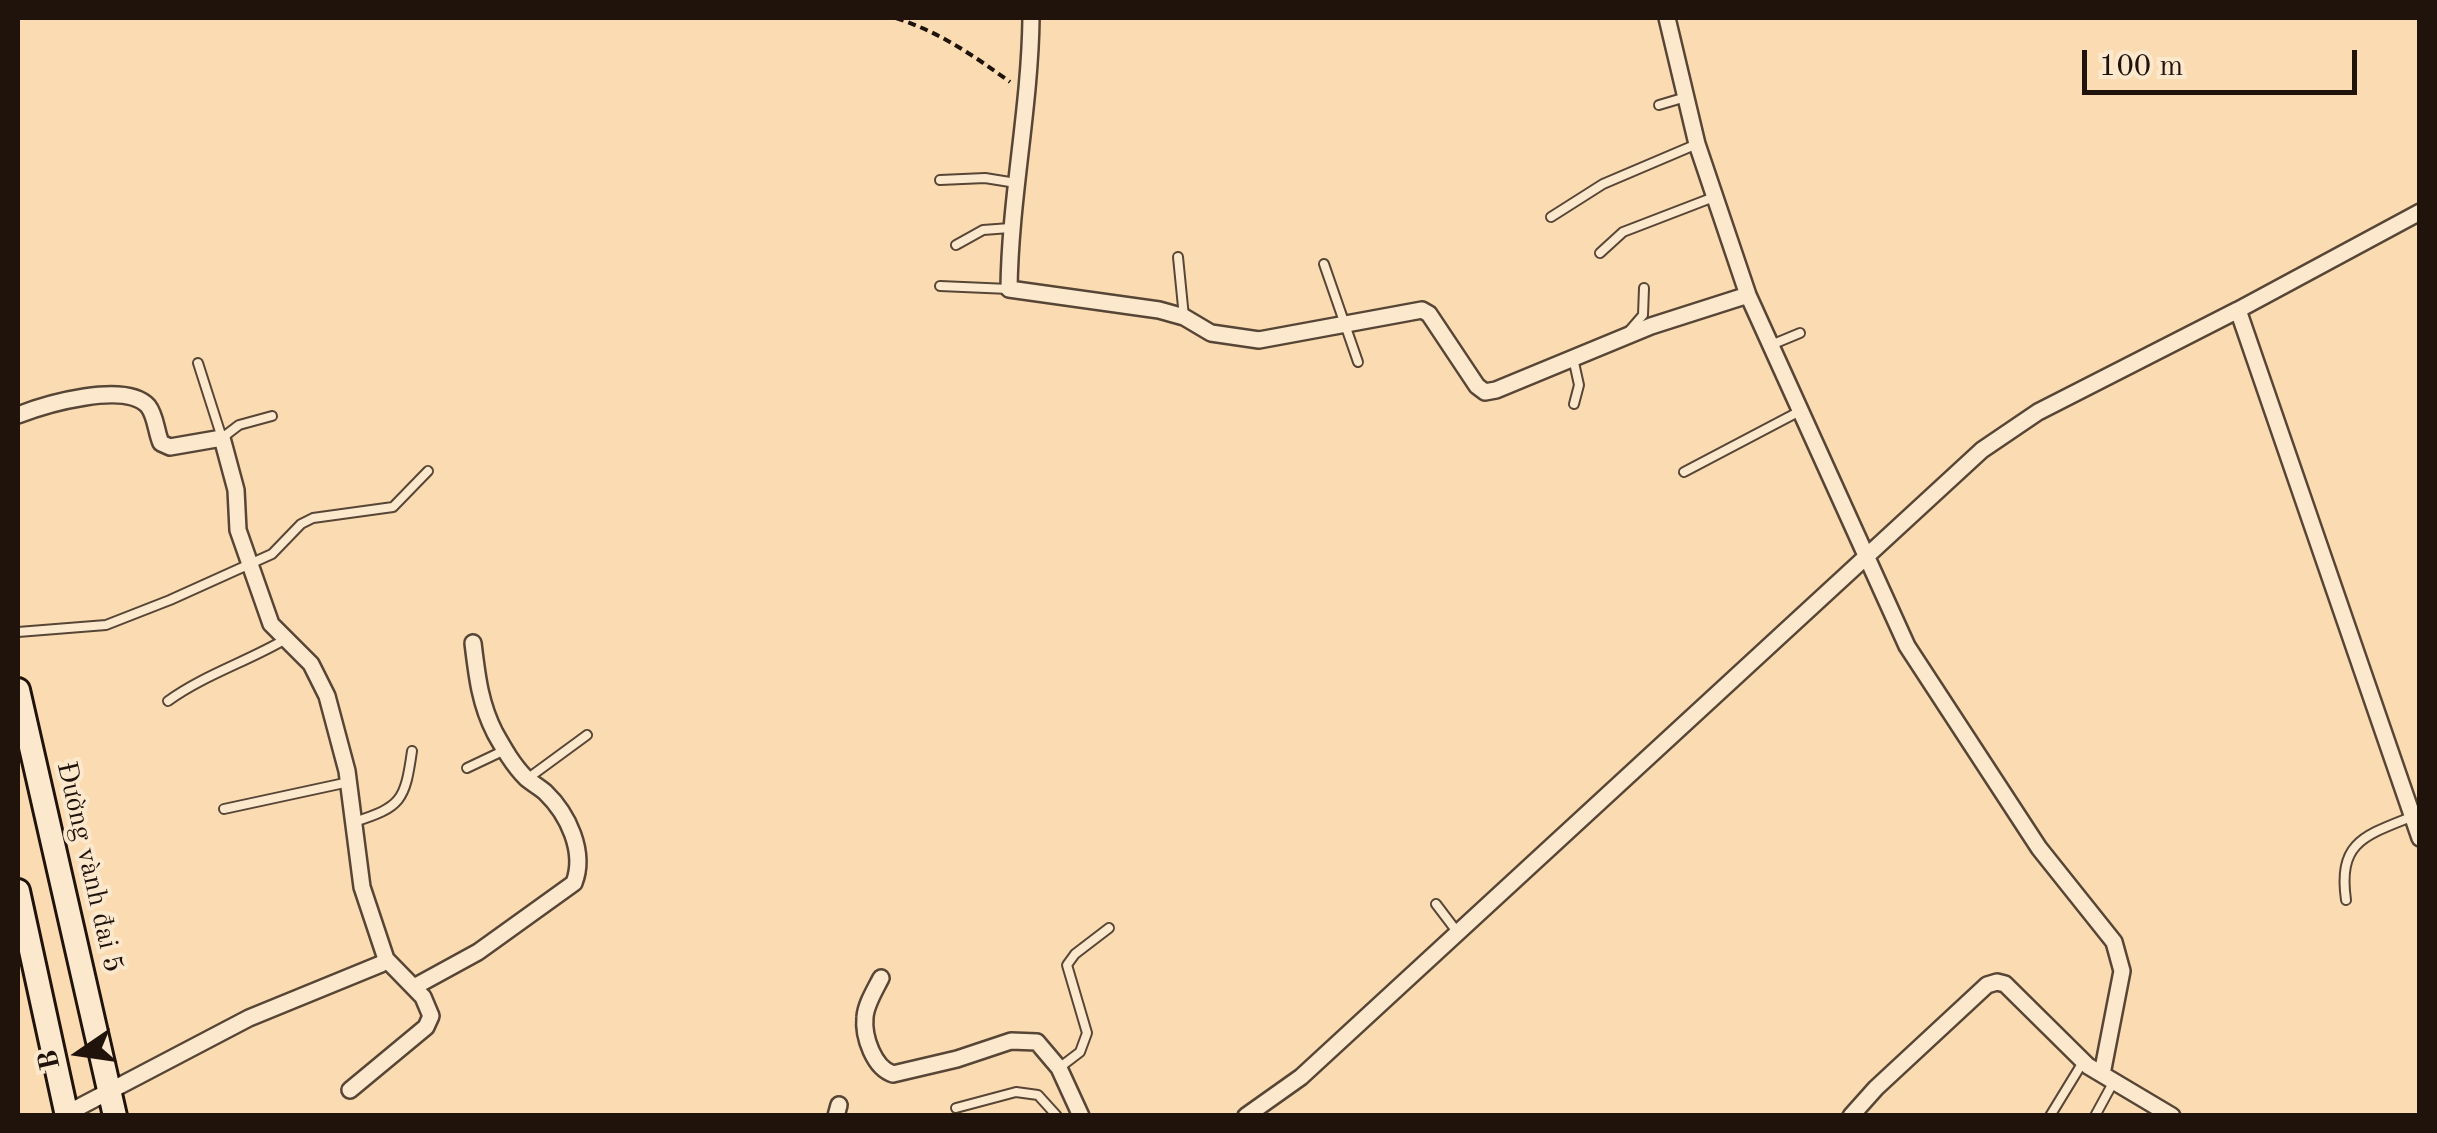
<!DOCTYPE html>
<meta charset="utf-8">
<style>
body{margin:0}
#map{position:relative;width:2437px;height:1133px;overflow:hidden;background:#fbdcb2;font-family:"Old Standard TT",serif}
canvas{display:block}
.frame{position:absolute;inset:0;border:20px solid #20130c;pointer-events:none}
.north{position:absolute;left:30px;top:1003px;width:100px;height:100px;-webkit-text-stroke:8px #fce8cd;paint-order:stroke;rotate:257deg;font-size:28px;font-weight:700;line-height:40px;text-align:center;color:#20130c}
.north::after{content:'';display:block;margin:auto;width:35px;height:45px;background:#20130c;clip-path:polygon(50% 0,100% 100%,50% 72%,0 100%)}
.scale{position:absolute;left:2082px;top:50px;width:275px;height:45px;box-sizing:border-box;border:5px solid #20130c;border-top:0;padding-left:12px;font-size:30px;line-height:35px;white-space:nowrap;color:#20130c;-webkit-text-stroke:8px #fce8cd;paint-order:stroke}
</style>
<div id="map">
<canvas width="2437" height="1133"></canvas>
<div class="frame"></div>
<div class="north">B</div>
<div class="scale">100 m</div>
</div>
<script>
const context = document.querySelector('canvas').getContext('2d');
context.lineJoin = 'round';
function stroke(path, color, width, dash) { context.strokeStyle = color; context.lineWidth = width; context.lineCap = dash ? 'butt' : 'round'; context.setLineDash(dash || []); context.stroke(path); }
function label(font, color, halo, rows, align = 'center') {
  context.font = font + ' "Old Standard TT",serif'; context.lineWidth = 8; context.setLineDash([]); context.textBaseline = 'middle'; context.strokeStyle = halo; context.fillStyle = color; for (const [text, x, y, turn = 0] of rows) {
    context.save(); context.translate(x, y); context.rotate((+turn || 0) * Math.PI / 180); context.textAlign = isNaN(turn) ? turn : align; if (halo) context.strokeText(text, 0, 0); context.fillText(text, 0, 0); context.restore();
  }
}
const lane = new Path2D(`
 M 1659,105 L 1686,97
 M 940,180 L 985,178 L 1016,183
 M 1551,217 L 1603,184 L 1697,144
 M 956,245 L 983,230 L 1010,228
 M 1600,253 L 1623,232 L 1714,197
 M 1178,257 L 1184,317
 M 1324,264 L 1358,362
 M 940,286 L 1009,289
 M 1630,330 L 1643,315 L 1644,288
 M 1771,345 L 1800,333
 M 1573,358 L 1579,385 L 1574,404
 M 198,363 L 222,438 L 239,425 L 272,416
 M 1684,472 L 1800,411
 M 18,632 L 106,625 L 170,600 L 272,554 L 301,524 L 313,518 L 393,507 L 428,471
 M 168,701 C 204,675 246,662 284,640
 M 467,768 L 505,750
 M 527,779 L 587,735
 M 224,809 L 349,782
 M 354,822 C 401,807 405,801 412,751
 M 2346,900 C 2338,843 2363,836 2411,817
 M 1436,904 L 1458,933
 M 1059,1068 L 1080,1052 L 1087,1033 L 1067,965 L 1075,954 L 1109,928
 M 956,1108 L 1016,1092 L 1038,1095 L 1057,1116
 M 2050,1116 L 2083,1062
 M 2095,1116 L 2114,1081`);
const street = new Path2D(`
 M 1031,18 C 1030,108 1010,198 1009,289 L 1159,310 L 1184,317 L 1211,333 L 1259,340 L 1422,310 L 1429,314 L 1477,386 L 1485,392 L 1496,390 L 1651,326 L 1748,295
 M 1667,18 L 1697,144 L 1748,295 L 1907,646 L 2039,848 L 2114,942 L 2122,971 L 2102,1074
 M 2238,310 L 2420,838
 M 18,415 C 46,404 125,381 148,406 C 156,416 156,432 161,443 L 170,447 L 222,438 L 236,490 L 238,530 L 271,624 L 311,664 L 327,696 L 347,771 L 362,887 L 386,959 L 423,997 L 431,1016 L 426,1027 L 350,1090
 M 881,978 C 875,990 866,1004 865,1017 C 863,1037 874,1068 893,1074 L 957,1059 L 1011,1041 L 1037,1042 L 1059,1068 L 1081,1116
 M 414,987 L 478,952 L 574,883 C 586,852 568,814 545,792 C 539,787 532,783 526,778 C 513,765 504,749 495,733 C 480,704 477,676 473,643
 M 62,1116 L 249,1018 L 381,964 L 386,959
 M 836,1116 L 839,1105
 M 1246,1116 L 1301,1077 L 1982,450 L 2038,412 L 2238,310 L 2420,212
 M 1851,1116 L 1876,1088 L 1987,985 L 1997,982 L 2005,984 L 2088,1066 L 2172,1116`);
const secondary = new Path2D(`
 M 18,690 L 115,1116
 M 18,891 L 67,1116`);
stroke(lane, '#574536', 12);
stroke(street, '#574536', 20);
stroke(secondary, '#20130c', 28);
stroke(new Path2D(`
 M 896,18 C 939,32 973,55 1010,82`), '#20130c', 4, [8, 5]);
stroke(lane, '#fce8cd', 8);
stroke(street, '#fce8cd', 15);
stroke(secondary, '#fce8cd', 22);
label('28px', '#20130c', '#fce8cd', [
 ["Đường vành đai 5",89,867,77]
]);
</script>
